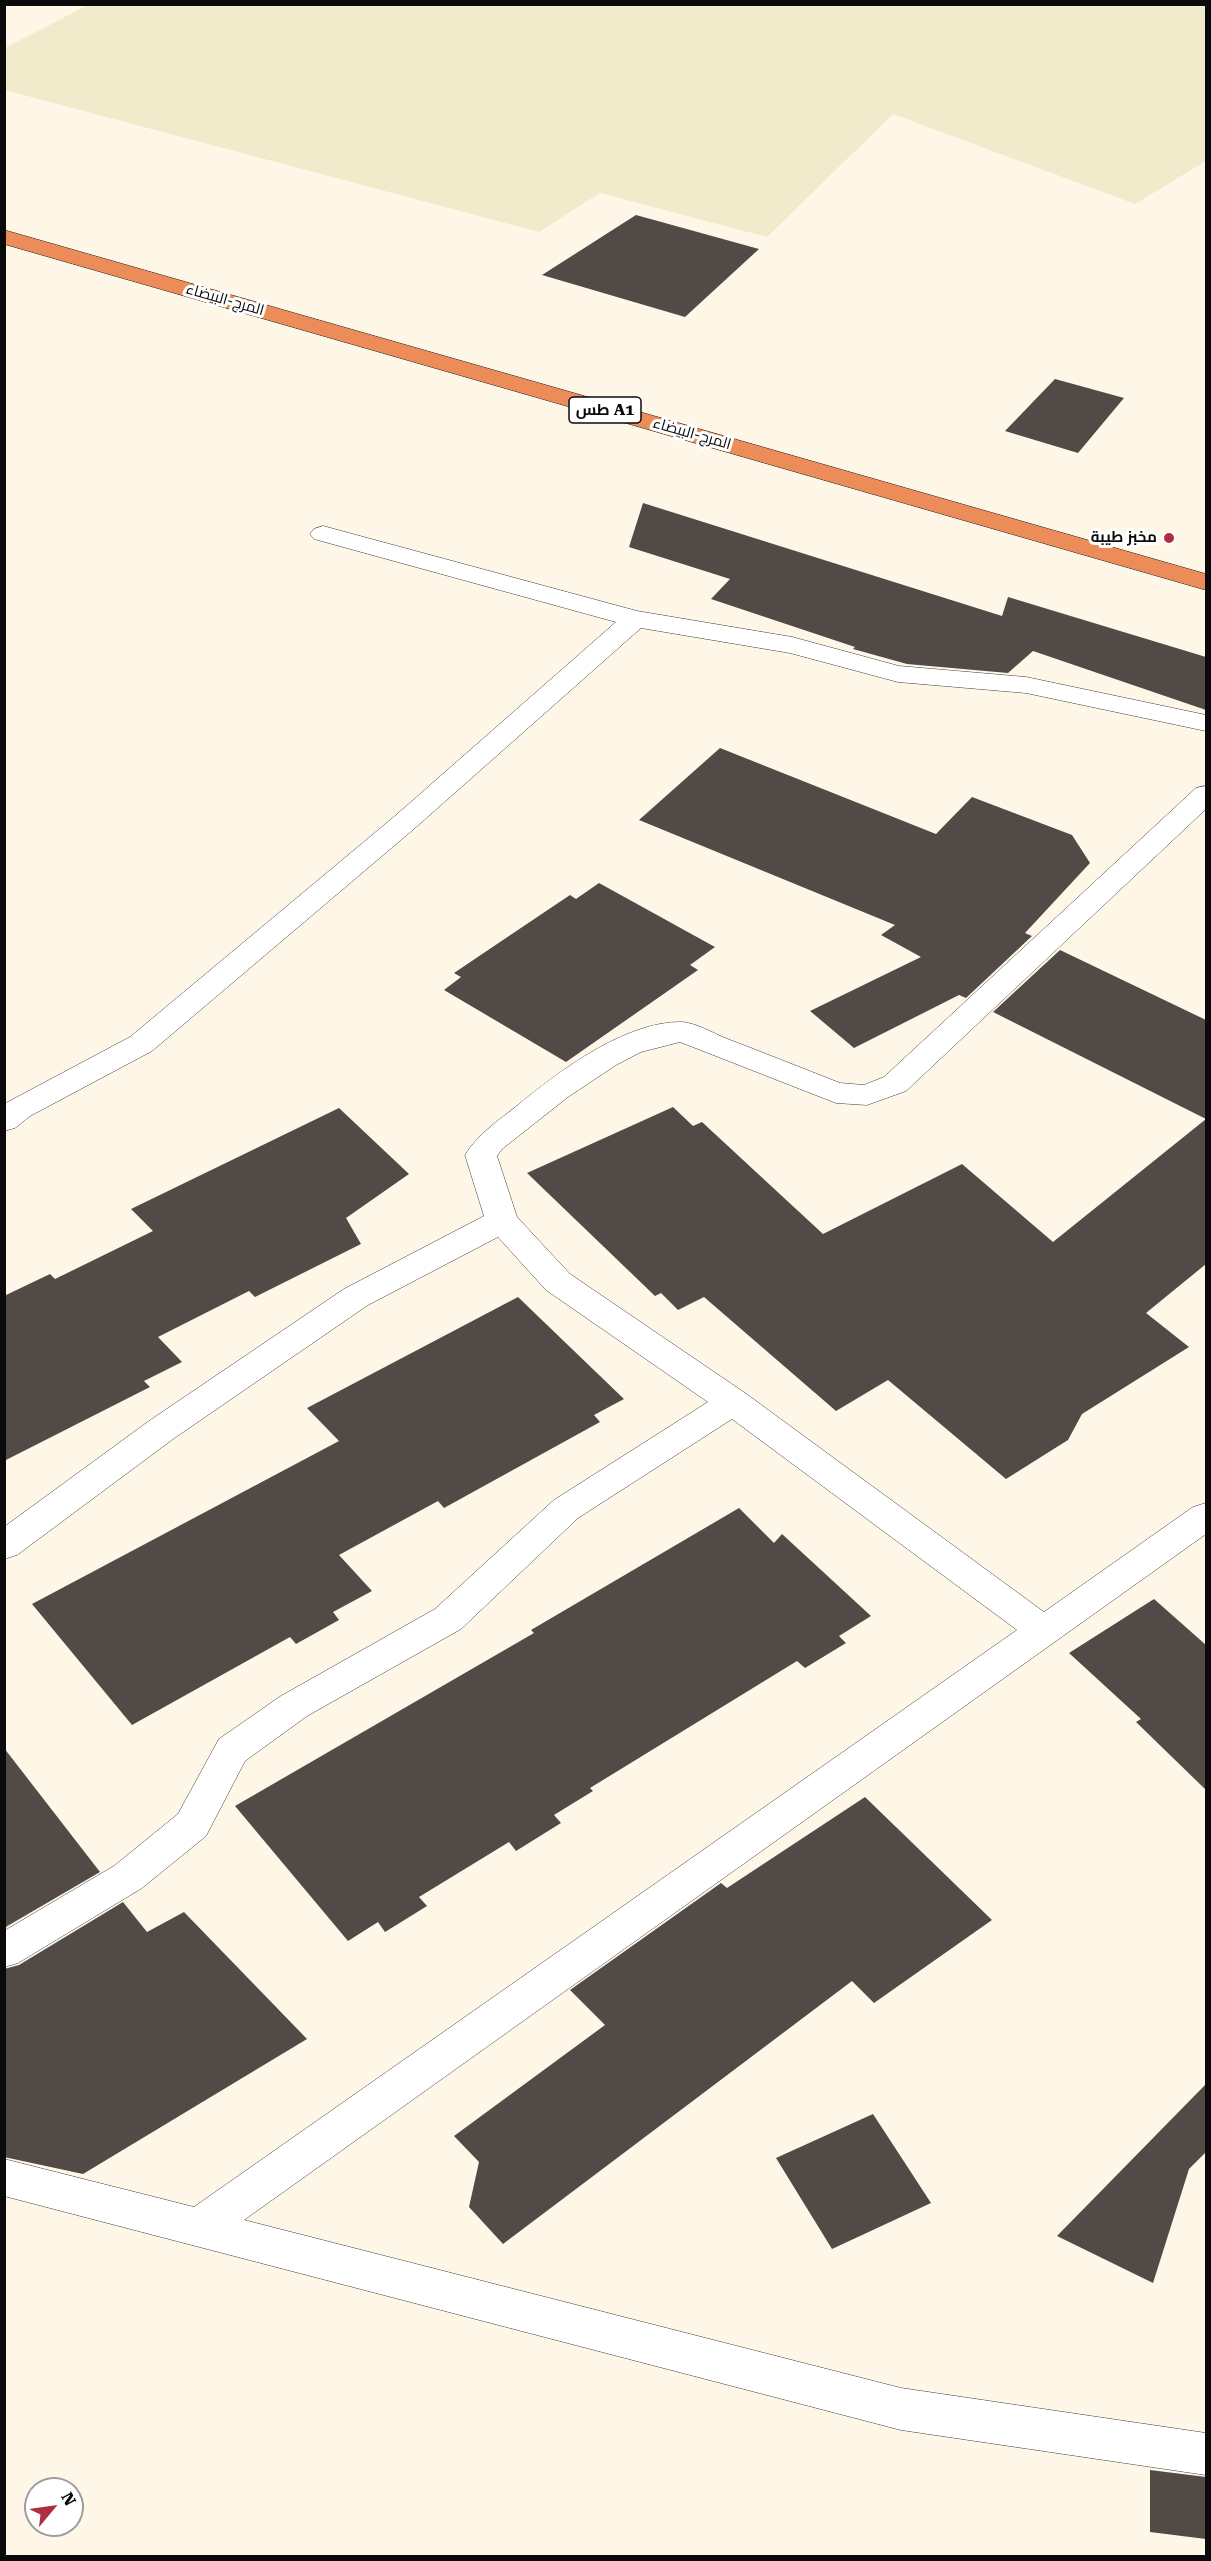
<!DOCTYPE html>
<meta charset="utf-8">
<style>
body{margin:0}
#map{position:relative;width:1211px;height:2561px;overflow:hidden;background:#fef7e8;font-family:"Roboto Serif",serif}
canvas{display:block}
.frame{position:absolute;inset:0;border:6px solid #0a0a0a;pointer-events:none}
.north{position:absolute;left:24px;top:2477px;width:60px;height:60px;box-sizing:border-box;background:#fff;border:2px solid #9d9d9d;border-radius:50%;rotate:61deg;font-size:16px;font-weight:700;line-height:24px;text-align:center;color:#0a0a0a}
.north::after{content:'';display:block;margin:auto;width:21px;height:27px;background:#b02c40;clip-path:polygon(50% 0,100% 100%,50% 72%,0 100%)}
</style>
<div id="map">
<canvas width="1211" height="2561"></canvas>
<div class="frame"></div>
<div class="north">N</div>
</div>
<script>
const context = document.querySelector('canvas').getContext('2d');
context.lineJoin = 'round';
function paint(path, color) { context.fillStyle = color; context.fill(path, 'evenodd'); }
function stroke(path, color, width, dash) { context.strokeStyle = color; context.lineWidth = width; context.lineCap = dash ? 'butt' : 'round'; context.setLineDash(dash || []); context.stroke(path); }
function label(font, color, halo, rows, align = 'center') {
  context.font = font + ' "Roboto Serif",Cairo,serif'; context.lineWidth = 6; context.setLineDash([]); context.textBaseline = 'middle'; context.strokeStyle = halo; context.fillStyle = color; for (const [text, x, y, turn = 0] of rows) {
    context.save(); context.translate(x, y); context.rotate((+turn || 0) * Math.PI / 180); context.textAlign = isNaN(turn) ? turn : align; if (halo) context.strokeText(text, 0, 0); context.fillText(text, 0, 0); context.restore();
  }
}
paint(new Path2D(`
 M 88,5 L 1206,5 L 1206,161 L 1135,204 L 893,114 L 767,237 L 600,193 L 539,232 L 5,90 L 5,48 Z`), '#f1eacb');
paint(new Path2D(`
 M 636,215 L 759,249 L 685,317 L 542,275 Z
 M 1055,379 L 1124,398 L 1078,453 L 1005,431 Z
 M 643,503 L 1002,616 L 1008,597 L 1206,657 L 1206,710 L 1033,651 L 1008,673 L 907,664 L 853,649 L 855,647 L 711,599 L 730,579 L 629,547 Z
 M 720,748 L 936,834 L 972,797 L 1072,835 L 1090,863 L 1025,933 L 1032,936 L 966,998 L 959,995 L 854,1048 L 810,1011 L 921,957 L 881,935 L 895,925 L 639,820 Z
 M 599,883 L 715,947 L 690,965 L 698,970 L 566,1062 L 444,990 L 461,977 L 454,973 L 503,940 L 570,895 L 576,899 Z
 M 1060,950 L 1206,1020 L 1206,1119 L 993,1012 Z
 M 673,1107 L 693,1126 L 702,1122 L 823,1234 L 962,1164 L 1053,1242 L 1206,1119 L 1206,1264 L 1146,1313 L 1189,1347 L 1082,1414 L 1068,1440 L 1006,1479 L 888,1380 L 836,1411 L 704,1297 L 678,1310 L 661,1293 L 655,1296 L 527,1173 Z
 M 339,1108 L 409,1174 L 346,1218 L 361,1244 L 255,1297 L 249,1291 L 158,1337 L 182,1362 L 144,1381 L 150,1387 L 4,1461 L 4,1296 L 50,1274 L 55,1279 L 153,1231 L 131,1209 Z
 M 518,1297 L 624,1399 L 594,1415 L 600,1422 L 444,1508 L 438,1501 L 339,1555 L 372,1591 L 333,1612 L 339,1620 L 296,1644 L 290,1637 L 132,1725 L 32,1604 L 339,1441 L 307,1408 Z
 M 739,1508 L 774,1543 L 782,1534 L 871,1616 L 839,1636 L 846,1643 L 805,1668 L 797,1661 L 590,1788 L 593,1791 L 554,1815 L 561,1823 L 516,1851 L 509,1842 L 419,1897 L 427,1906 L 385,1932 L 378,1922 L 348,1941 L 235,1806 L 534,1633 L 531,1630 Z
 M 1154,1599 L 1206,1645 L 1206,1790 L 1136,1722 L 1141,1719 L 1069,1653 Z
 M 4,1748 L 100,1872 L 4,1928 Z
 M 865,1797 L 992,1920 L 874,2003 L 852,1981 L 503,2244 L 469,2207 L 479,2162 L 454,2136 L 605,2025 L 570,1990 L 721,1883 L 727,1888 Z
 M 123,1902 L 147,1932 L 184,1912 L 307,2039 L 83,2174 L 4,2157 L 4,1969 L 19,1965 Z
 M 1206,2084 L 1206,2152 L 1189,2169 L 1153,2283 L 1057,2236 Z
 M 873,2114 L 931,2203 L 832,2249 L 776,2158 Z
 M 1150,2470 L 1206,2477 L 1206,2539 L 1150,2532 Z`), '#524a47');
const street = new Path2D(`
 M 323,526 L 637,611 L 792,637 L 899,666 L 1026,677 L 1206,715 L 1206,731 L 1026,693 L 898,682 L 790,653 L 641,628 L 415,828 L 152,1051 L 30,1116 L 15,1128 L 4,1131 L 4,1104 L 130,1037 L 395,816 L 616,622 L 314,539 L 310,534 L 314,529 Z
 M 1206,786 L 1206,809 L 906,1091 L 867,1105 L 836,1103 L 680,1042 L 641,1052 L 616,1065 L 568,1097 L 502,1149 L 497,1156 L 517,1217 L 570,1274 L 745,1393 L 1044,1612 L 1193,1507 L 1206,1503 L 1206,1534 L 244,2220 L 901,2388 L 1206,2433 L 1206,2475 L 901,2430 L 4,2196 L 4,2159 L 194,2207 L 1017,1630 L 732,1419 L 578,1518 L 461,1629 L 307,1716 L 245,1761 L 206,1836 L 142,1888 L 18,1963 L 4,1967 L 4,1931 L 114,1866 L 178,1814 L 219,1739 L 281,1696 L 435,1609 L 554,1500 L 708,1402 L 546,1290 L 498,1237 L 368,1305 L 173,1439 L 17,1555 L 4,1559 L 4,1527 L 149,1421 L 344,1289 L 484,1216 L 465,1155 C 478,1134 498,1121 518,1105 C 559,1071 626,1021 682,1022 C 696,1023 713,1033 725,1038 C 764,1053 802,1068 840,1083 L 864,1085 L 884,1077 L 1196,788 Z`);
const highway = new Path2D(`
 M 4,230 L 1206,574 L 1206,590 L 4,244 Z`);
stroke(street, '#3d3d3d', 1);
stroke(highway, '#1b1b1b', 1);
paint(street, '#fff');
paint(highway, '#eb8c59');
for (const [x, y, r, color] of [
 [1169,538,6,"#b02c40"]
]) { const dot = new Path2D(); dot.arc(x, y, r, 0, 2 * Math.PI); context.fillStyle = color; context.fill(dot); stroke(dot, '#fff', 2); }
label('15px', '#0a0a0a', '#fff', [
 ["المرج-البيضاء",225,300,16],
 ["المرج-البيضاء",692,434,16]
]);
label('bold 15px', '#0a0a0a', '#fff', [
 ["مخبز طيبة",1157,538]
], 'right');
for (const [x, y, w] of [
 [605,410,72]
]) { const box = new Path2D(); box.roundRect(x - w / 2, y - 13, w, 26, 4.5); context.fillStyle = '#fff'; context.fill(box); stroke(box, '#0a0a0a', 1.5); }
label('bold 16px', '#0a0a0a', null, [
 ["طس A1",605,410]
]);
</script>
